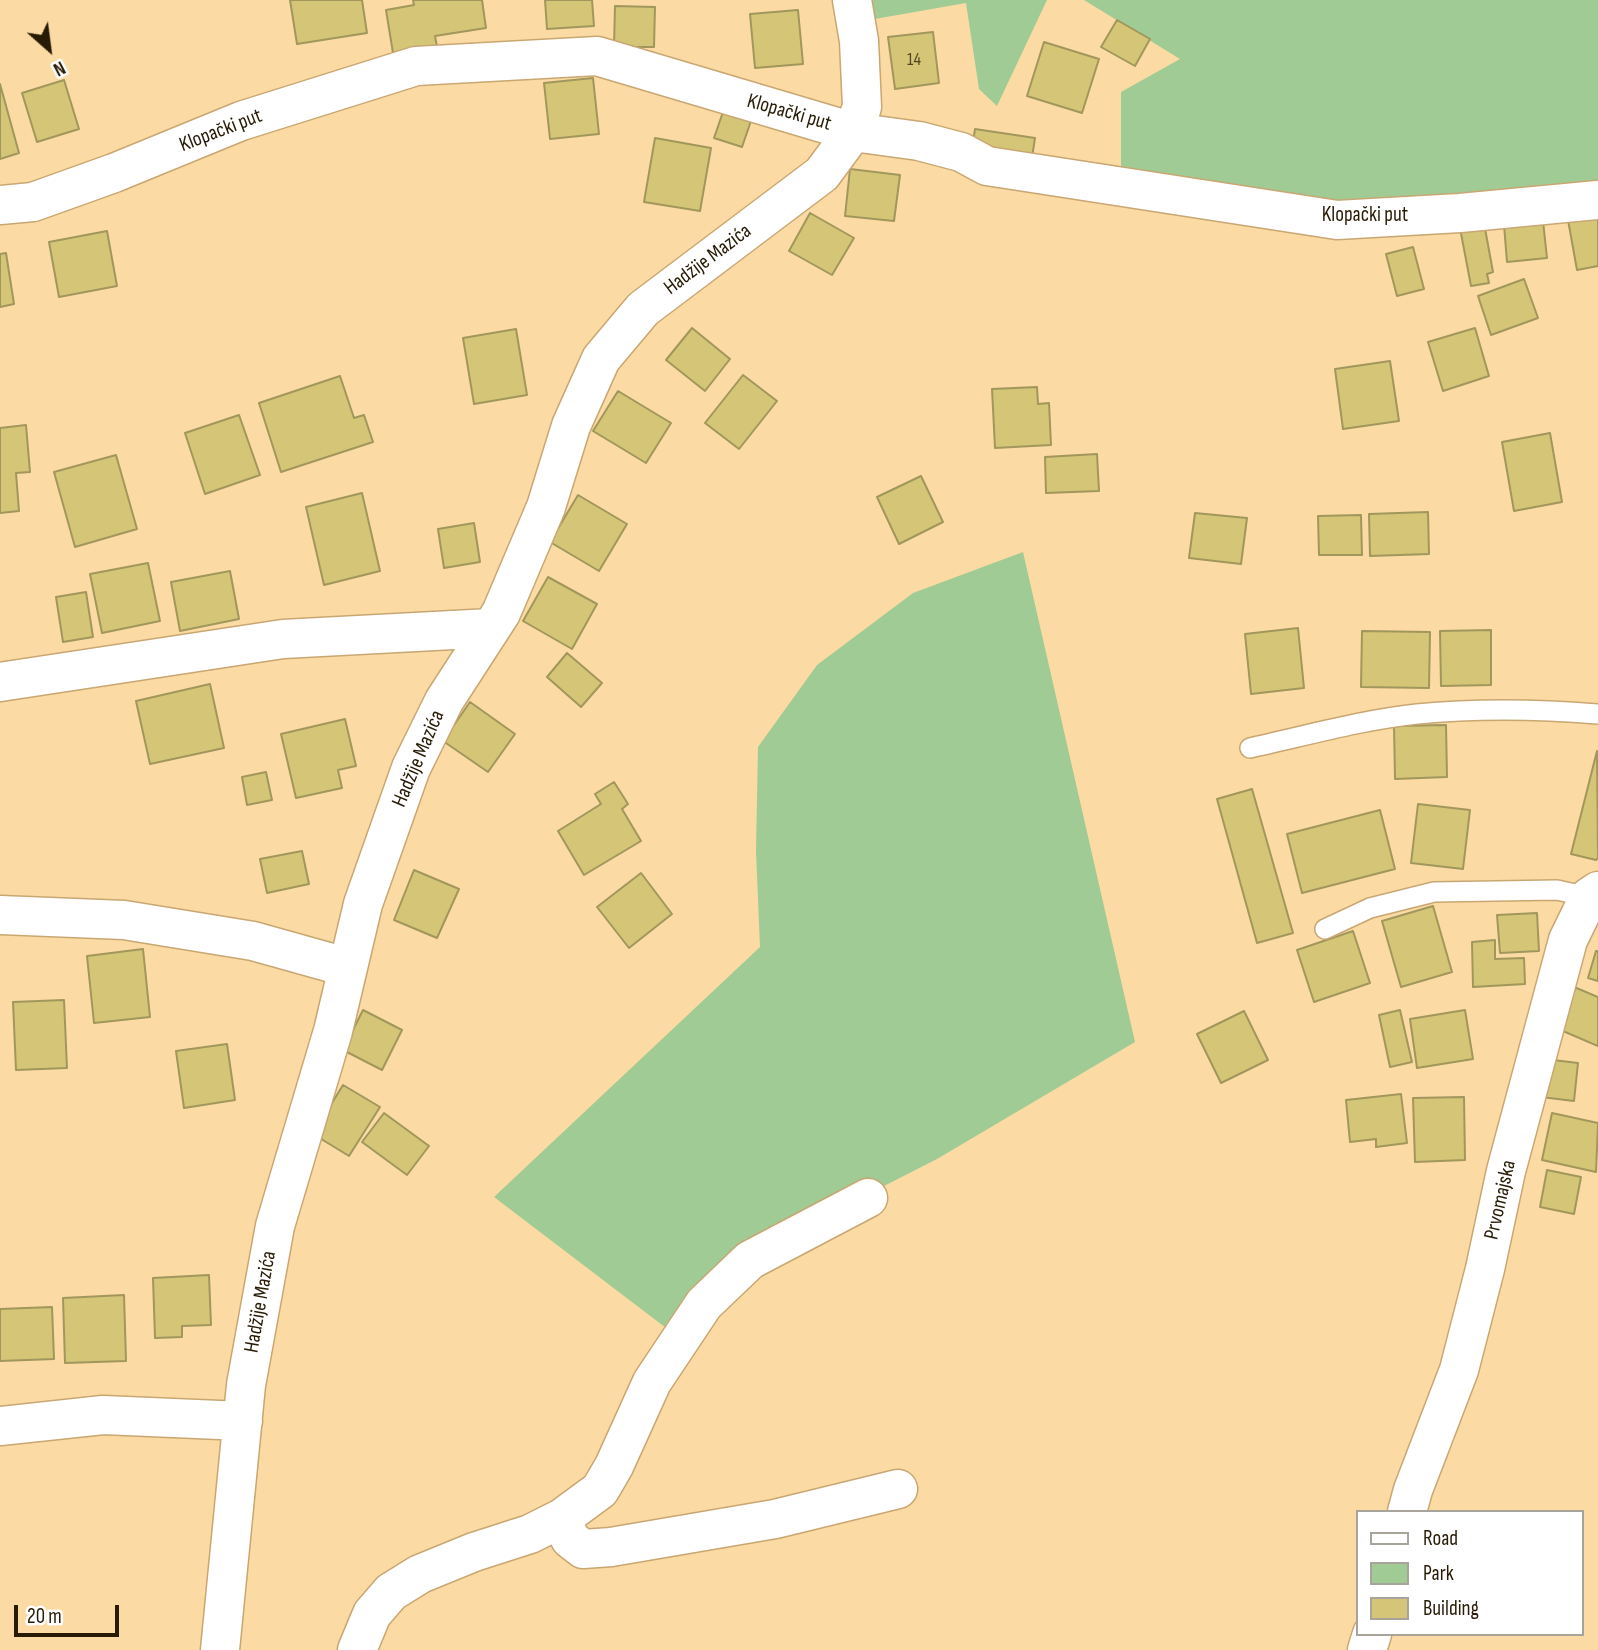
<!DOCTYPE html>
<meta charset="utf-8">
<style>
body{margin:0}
#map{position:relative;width:1598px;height:1650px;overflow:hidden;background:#fcdaa3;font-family:"Sofia Sans Condensed",sans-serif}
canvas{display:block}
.legend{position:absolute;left:1356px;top:1510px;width:228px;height:126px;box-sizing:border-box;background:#fff;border:2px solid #a9a49b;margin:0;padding:9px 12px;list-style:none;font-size:21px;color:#271b05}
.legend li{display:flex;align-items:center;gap:14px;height:35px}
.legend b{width:35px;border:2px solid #a9a49b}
.north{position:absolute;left:14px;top:14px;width:70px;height:70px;-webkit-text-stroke:5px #fff;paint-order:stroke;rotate:152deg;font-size:19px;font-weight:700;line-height:28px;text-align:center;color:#271b05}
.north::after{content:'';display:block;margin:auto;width:24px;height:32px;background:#271b05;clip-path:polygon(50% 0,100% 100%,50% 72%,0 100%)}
.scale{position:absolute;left:14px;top:1605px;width:105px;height:32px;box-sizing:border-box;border:4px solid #271b05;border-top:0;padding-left:9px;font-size:21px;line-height:24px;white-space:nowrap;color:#271b05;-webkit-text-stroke:5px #fff;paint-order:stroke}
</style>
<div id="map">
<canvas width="1598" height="1650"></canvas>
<ul class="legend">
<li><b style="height:9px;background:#fff"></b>Road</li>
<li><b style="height:19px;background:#a0cb95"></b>Park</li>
<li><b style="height:19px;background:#d5c677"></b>Building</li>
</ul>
<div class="north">N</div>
<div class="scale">20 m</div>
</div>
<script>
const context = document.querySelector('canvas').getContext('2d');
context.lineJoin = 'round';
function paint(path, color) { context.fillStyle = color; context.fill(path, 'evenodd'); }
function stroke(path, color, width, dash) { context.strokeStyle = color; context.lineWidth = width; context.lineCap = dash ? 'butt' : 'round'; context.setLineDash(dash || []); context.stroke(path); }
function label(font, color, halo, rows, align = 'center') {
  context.font = font + ' "Sofia Sans Condensed",sans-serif'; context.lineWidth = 5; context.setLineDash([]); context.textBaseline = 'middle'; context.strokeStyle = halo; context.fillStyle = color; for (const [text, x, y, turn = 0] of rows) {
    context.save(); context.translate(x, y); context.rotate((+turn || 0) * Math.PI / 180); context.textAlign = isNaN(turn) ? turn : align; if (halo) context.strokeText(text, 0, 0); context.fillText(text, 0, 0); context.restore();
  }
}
paint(new Path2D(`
 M 864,0 L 1047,0 L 997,106 L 979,89 L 966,3 L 869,20 Z
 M 1084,0 L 1598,0 L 1598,190 L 1355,204 L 1121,188 L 1121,92 L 1180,59 Z
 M 1023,552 L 1135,1042 L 937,1159 L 723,1268 L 674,1334 L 494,1197 L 760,947 L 756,851 L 758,747 L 817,665 L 913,593 Z`), '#a0cb95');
const building = new Path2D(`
 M 290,0 L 362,0 L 367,33 L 297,44 Z
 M 413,0 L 482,0 L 486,28 L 435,36 L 438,52 L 394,59 L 386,10 L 414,5 Z
 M 545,0 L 592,0 L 594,26 L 547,29 Z
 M 615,6 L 655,7 L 654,47 L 614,47 Z
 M 798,10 L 803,64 L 755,68 L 750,14 Z
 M 1117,20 L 1150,39 L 1135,66 L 1101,47 Z
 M 933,32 L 939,83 L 895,89 L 888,37 Z
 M 1044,42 L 1099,59 L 1082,113 L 1027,96 Z
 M 593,78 L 599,134 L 550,139 L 544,83 Z
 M 64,80 L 79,129 L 37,142 L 22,93 Z
 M 0,84 L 19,153 L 0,159 Z
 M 724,109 L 752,118 L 742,147 L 714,138 Z
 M 975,129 L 1035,138 L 1031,164 L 971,155 Z
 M 655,138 L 711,148 L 700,211 L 644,202 Z
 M 850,169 L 900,175 L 894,221 L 845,216 Z
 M 810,213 L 854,238 L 832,275 L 789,251 Z
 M 1598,215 L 1598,266 L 1577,270 L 1568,220 Z
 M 1543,221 L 1547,258 L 1507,262 L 1504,225 Z
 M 1484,223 L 1493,272 L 1487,274 L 1489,283 L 1471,286 L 1460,228 Z
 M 107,231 L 117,286 L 59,297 L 49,242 Z
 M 1413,247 L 1424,289 L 1397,296 L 1386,254 Z
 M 6,253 L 14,304 L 0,307 L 0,254 Z
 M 1524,279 L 1538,318 L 1491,335 L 1478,296 Z
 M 692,328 L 730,359 L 705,391 L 666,360 Z
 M 1475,328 L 1489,376 L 1443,391 L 1428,342 Z
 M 516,329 L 527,395 L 474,404 L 463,338 Z
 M 1390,361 L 1399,421 L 1343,429 L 1335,369 Z
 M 743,375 L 777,401 L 739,449 L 705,423 Z
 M 340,376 L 354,418 L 364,415 L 373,442 L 281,472 L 259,403 Z
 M 1037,387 L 1038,404 L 1049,403 L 1051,445 L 995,448 L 992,389 Z
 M 618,391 L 671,423 L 646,463 L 593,431 Z
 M 239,415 L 260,475 L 205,494 L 185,433 Z
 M 26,425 L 30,472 L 16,473 L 19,511 L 0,513 L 0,428 Z
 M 1550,433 L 1562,502 L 1514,511 L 1502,442 Z
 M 1097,454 L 1099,491 L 1046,493 L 1045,457 Z
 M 116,455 L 137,529 L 75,547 L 54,472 Z
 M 921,476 L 943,522 L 899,544 L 877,497 Z
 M 362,493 L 380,571 L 324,585 L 306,507 Z
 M 578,495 L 627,524 L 599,571 L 550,542 Z
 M 1428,512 L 1429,554 L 1370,556 L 1369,514 Z
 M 1195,513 L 1247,518 L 1241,564 L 1189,558 Z
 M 1361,515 L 1362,555 L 1319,555 L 1318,516 Z
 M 474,523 L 480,562 L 444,568 L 438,529 Z
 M 148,563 L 160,621 L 102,633 L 90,574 Z
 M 230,571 L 239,619 L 180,631 L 171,582 Z
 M 548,577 L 597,604 L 572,649 L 523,621 Z
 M 86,592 L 93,637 L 63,642 L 56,597 Z
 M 1298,628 L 1304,688 L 1251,694 L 1245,634 Z
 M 1491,630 L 1491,685 L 1441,686 L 1440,631 Z
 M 1362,631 L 1430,632 L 1429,688 L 1361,687 Z
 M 567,653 L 602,683 L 581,707 L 547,677 Z
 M 210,684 L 224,748 L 150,764 L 136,701 Z
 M 470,702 L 515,734 L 488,772 L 443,741 Z
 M 345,719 L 356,766 L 338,770 L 342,788 L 296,798 L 281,734 Z
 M 1446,725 L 1447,777 L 1395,779 L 1394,726 Z
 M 1597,751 L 1598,858 L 1596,860 L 1571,854 Z
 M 266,772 L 272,800 L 247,805 L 242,777 Z
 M 614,782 L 628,804 L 622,809 L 641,841 L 584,875 L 558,831 L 601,804 L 595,794 Z
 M 1252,789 L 1293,933 L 1257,943 L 1217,799 Z
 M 1418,804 L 1470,810 L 1463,869 L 1411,863 Z
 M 1380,810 L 1395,869 L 1302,893 L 1287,834 Z
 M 302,851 L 309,884 L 267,893 L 260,859 Z
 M 414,870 L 459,889 L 437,938 L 394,920 Z
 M 641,873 L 672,914 L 629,948 L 597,907 Z
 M 1433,906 L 1452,972 L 1401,987 L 1382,921 Z
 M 1537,913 L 1539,951 L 1500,953 L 1497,915 Z
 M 1353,931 L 1370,983 L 1314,1002 L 1297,950 Z
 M 1495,940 L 1495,959 L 1524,958 L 1525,984 L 1473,987 L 1472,942 Z
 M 143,949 L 150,1017 L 94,1023 L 87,956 Z
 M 1596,951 L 1598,951 L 1598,981 L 1588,978 Z
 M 1567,984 L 1598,997 L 1598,1046 L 1549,1025 Z
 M 64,1000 L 67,1068 L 16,1070 L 13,1002 Z
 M 363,1010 L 402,1030 L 382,1070 L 343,1050 Z
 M 1400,1010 L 1412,1062 L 1390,1067 L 1379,1015 Z
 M 1465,1010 L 1473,1059 L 1417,1068 L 1410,1019 Z
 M 1244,1011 L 1268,1060 L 1221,1083 L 1197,1034 Z
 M 227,1044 L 235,1100 L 184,1108 L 176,1051 Z
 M 1545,1059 L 1578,1063 L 1574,1101 L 1541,1097 Z
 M 343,1085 L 380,1107 L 349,1156 L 313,1134 Z
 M 1401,1094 L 1407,1143 L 1376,1147 L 1376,1139 L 1350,1142 L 1346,1100 Z
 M 1464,1097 L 1465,1160 L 1415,1162 L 1413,1098 Z
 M 384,1113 L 429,1146 L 407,1175 L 362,1142 Z
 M 1552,1113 L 1598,1123 L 1596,1172 L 1542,1160 Z
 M 1547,1170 L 1581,1177 L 1574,1214 L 1540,1207 Z
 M 209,1275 L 211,1325 L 182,1326 L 182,1337 L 155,1338 L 153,1278 Z
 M 124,1295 L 126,1361 L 65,1363 L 63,1298 Z
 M 52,1307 L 54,1359 L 0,1361 L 0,1309 Z`);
paint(building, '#d5c677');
stroke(building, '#a1975c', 2);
const service = new Path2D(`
 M 1250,748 C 1305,736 1361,720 1417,714 C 1477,708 1538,709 1598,714
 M 1325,929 L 1370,908 L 1434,892 L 1557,890 L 1589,897`);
const minor = new Path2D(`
 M 0,205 L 33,202 L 114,173 L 241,121 L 416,66 L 597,56 L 853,132 L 919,141 L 961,152 L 987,166 L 1337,220 L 1460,213 L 1598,200
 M 0,682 L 283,639 L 491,628
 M 0,915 L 124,920 L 253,941 L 346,967
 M 0,1426 L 103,1415 L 243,1421
 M 1407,1512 L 1413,1490 L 1459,1370 L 1485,1269 L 1506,1171 L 1568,940 L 1589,897 L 1598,891
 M 562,1518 L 570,1539 L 583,1549 L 611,1547 L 775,1519 L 898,1489
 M 220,1650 L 246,1385 L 275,1226 L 333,1031 L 363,904 L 411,768 L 444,701 L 501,613 L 546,507 L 571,426 L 601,359 L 643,309 L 822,174 L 853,132 L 862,107 L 859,41 L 852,0
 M 357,1650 L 372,1614 L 391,1592 L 420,1574 L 474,1552 L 530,1534 L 562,1518 L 600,1490 L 614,1466 L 652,1382 L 704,1304 L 750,1260 L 868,1198
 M 1367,1650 L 1372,1634`);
stroke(service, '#c8a772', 22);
stroke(minor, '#c8a772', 41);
stroke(service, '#fff', 19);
stroke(minor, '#fff', 38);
label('18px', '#524622', null, [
 ["14",914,60]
]);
label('21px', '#271b05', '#fff', [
 ["Klopački put",789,113,16],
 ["Klopački put",221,131,-21],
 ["Klopački put",1365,216],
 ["Hadžije Mazića",708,260,-37],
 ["Hadžije Mazića",419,759,-67],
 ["Prvomajska",1501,1200,-77],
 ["Hadžije Mazića",261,1302,-80]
]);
</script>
